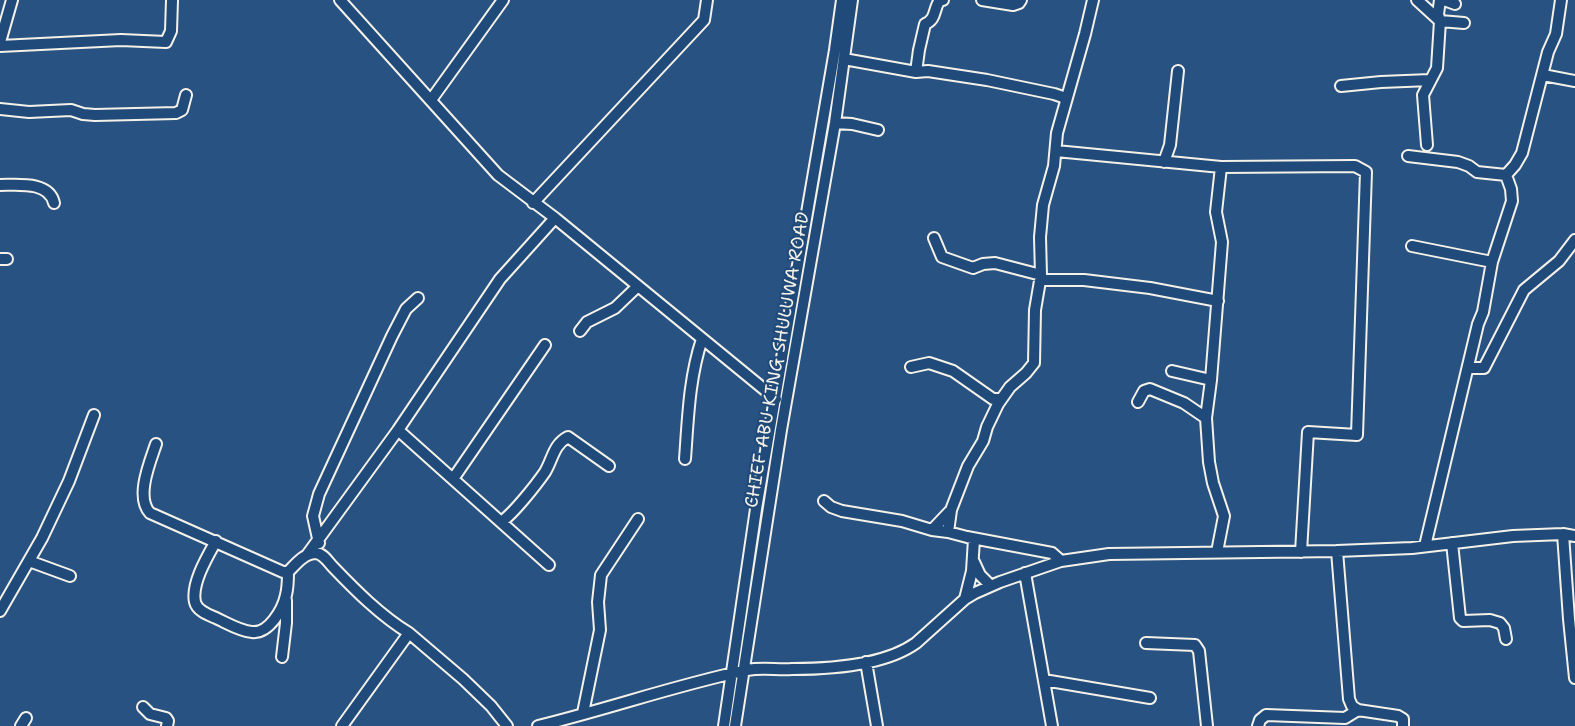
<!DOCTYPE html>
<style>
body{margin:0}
canvas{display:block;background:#285281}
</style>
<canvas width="1575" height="726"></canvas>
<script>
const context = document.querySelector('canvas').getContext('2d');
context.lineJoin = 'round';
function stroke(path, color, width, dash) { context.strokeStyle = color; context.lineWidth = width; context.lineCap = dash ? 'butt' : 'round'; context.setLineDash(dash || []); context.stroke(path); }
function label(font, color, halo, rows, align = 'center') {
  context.font = font + ' "Shantell Sans",sans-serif'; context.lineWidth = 4.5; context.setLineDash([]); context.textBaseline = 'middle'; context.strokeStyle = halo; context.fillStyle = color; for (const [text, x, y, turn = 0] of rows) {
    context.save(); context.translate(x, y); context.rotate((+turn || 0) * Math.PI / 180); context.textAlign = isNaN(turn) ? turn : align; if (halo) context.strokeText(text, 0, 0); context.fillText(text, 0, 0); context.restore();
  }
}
const minor = new Path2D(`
 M 340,0 L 498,175 L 555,218 L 776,399
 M 982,0 L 1013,5 L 1019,3 L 1021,0
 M 1417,0 L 1440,21 L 1464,23
 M 1444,0 L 1455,4
 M 0,42 L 12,0
 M 0,46 L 121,40 L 166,42 L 171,31 L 172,0
 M 844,59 L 916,72 L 928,71 L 987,80 L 1054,94 L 1063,97 L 1066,101
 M 916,72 L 919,50 L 925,24 C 937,19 933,9 940,0 L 943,0
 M 1543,75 L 1575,81
 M 1341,86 L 1381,82 L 1430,80
 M 431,100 L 503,0
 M 0,109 L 29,112 L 71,110 L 83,114 L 95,115 L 176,113 L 182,110 L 186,95
 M 835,123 L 852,124 L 878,130
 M 1427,145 L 1423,95 L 1437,68 L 1440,21 L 1438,14 L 1440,0
 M 1056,151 L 1221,167 L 1355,166 L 1366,172 L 1357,435 L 1308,432 L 1301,552
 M 1408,156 L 1458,162 L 1469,166 L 1477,172 L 1506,175
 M 1164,162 L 1170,145 L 1178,71
 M 0,185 C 18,185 49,181 54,203
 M 533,203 L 704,20 L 707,0
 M 934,238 L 942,257 L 973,268 L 983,264 L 995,263 L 1041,275
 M 1412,246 L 1492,262
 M 0,259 L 7,259
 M 1041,280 L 1084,280 L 1150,288 L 1218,301
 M 580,331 L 587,322 L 615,308 L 638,286
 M 911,367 L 929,363 L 953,371 L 993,399 L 1001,399
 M 1468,368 L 1484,368 L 1524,290 L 1559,261 L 1575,240
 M 1172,371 L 1211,380
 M 1138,402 L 1144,391 L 1150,389 L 1184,403 L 1206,418
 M 398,430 L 549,565
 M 156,444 C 150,462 135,497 150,513 L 283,572 L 288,572 C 295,565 304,553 316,553 C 324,554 328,562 333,567 C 356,591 381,616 409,633 L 342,726
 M 685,459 C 688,419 689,378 702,339
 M 453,479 L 545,345
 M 824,501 L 831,507 L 842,511 L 902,521 L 932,530 L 948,532 L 967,537 L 1052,553 L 1061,561
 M 501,522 C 513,514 536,485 545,472 C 553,459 553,445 568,437 L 609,466
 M 932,530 L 951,510
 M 948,532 L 951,510 L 968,466 L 983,441 L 987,427 L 998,404 L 1010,387 L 1026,373 L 1034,363 L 1035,310 L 1041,275 L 1040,237 L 1043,205 L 1054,166 L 1057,133 L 1085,34 L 1093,0
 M 1563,534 L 1569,619 L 1575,678
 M 216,541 C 207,557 191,584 195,602 C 197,611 209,615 216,618 C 227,623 240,631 252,632 C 269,634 283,609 286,595 C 288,587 288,580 288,572
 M 319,543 L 313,516 L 319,494 L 392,336 L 406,309 L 418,298
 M 1452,543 L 1460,618 L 1463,621 L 1490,620 L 1500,623 L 1504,628 L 1506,639
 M 1425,546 L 1478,324 L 1483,312 L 1492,262 L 1512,201 L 1511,189 L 1506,175 L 1515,165 L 1522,153 L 1548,52 L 1556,34 L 1561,0
 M 1337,551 L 1349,699 L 1352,706 L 1358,710 L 1398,716 L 1403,719 L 1403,726
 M 1217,552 L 1224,516 L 1213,483 L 1209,462 L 1206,418 L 1211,380 L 1222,242 L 1216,212 L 1221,167
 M 307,555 L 398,430 L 500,279 L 555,218
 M 29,561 L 70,576
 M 974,562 L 980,575 L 991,586
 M 1025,573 L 1052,726
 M 965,599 L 972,571 L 974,539
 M 0,611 L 42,538 L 69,481 L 94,415
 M 409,633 L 463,679 L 491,706 L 507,726
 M 1146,643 L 1195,645 L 1199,651 L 1207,726
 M 282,657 L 286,623 L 286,600
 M 866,662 L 877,726
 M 1044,680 L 1150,698
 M 143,707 L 150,714 L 166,718 L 168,721 L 167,726
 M 583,713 L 600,630 L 598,602 L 601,575 L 638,519
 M 21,726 L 26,718
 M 538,726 C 608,709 676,685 747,670 C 762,667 777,670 792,669 C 830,669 884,666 916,643 L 965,599 L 975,593 L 1000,582 L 1061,561 L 1109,554 L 1337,551 L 1412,548 L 1513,536 L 1563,534 L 1575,536
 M 724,726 L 756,509 L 835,50 L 842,0
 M 735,726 L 781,430 L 835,123 L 852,0
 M 1258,726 L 1260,720 L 1266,715 L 1345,718 L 1358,710`);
stroke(minor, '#f4f1e8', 14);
stroke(minor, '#1f4a7a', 10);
label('18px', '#f4f1e8', '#1f4a7a', [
 ["CHIEF ABU KING SHULUWA ROAD",778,360,-80]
]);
</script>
